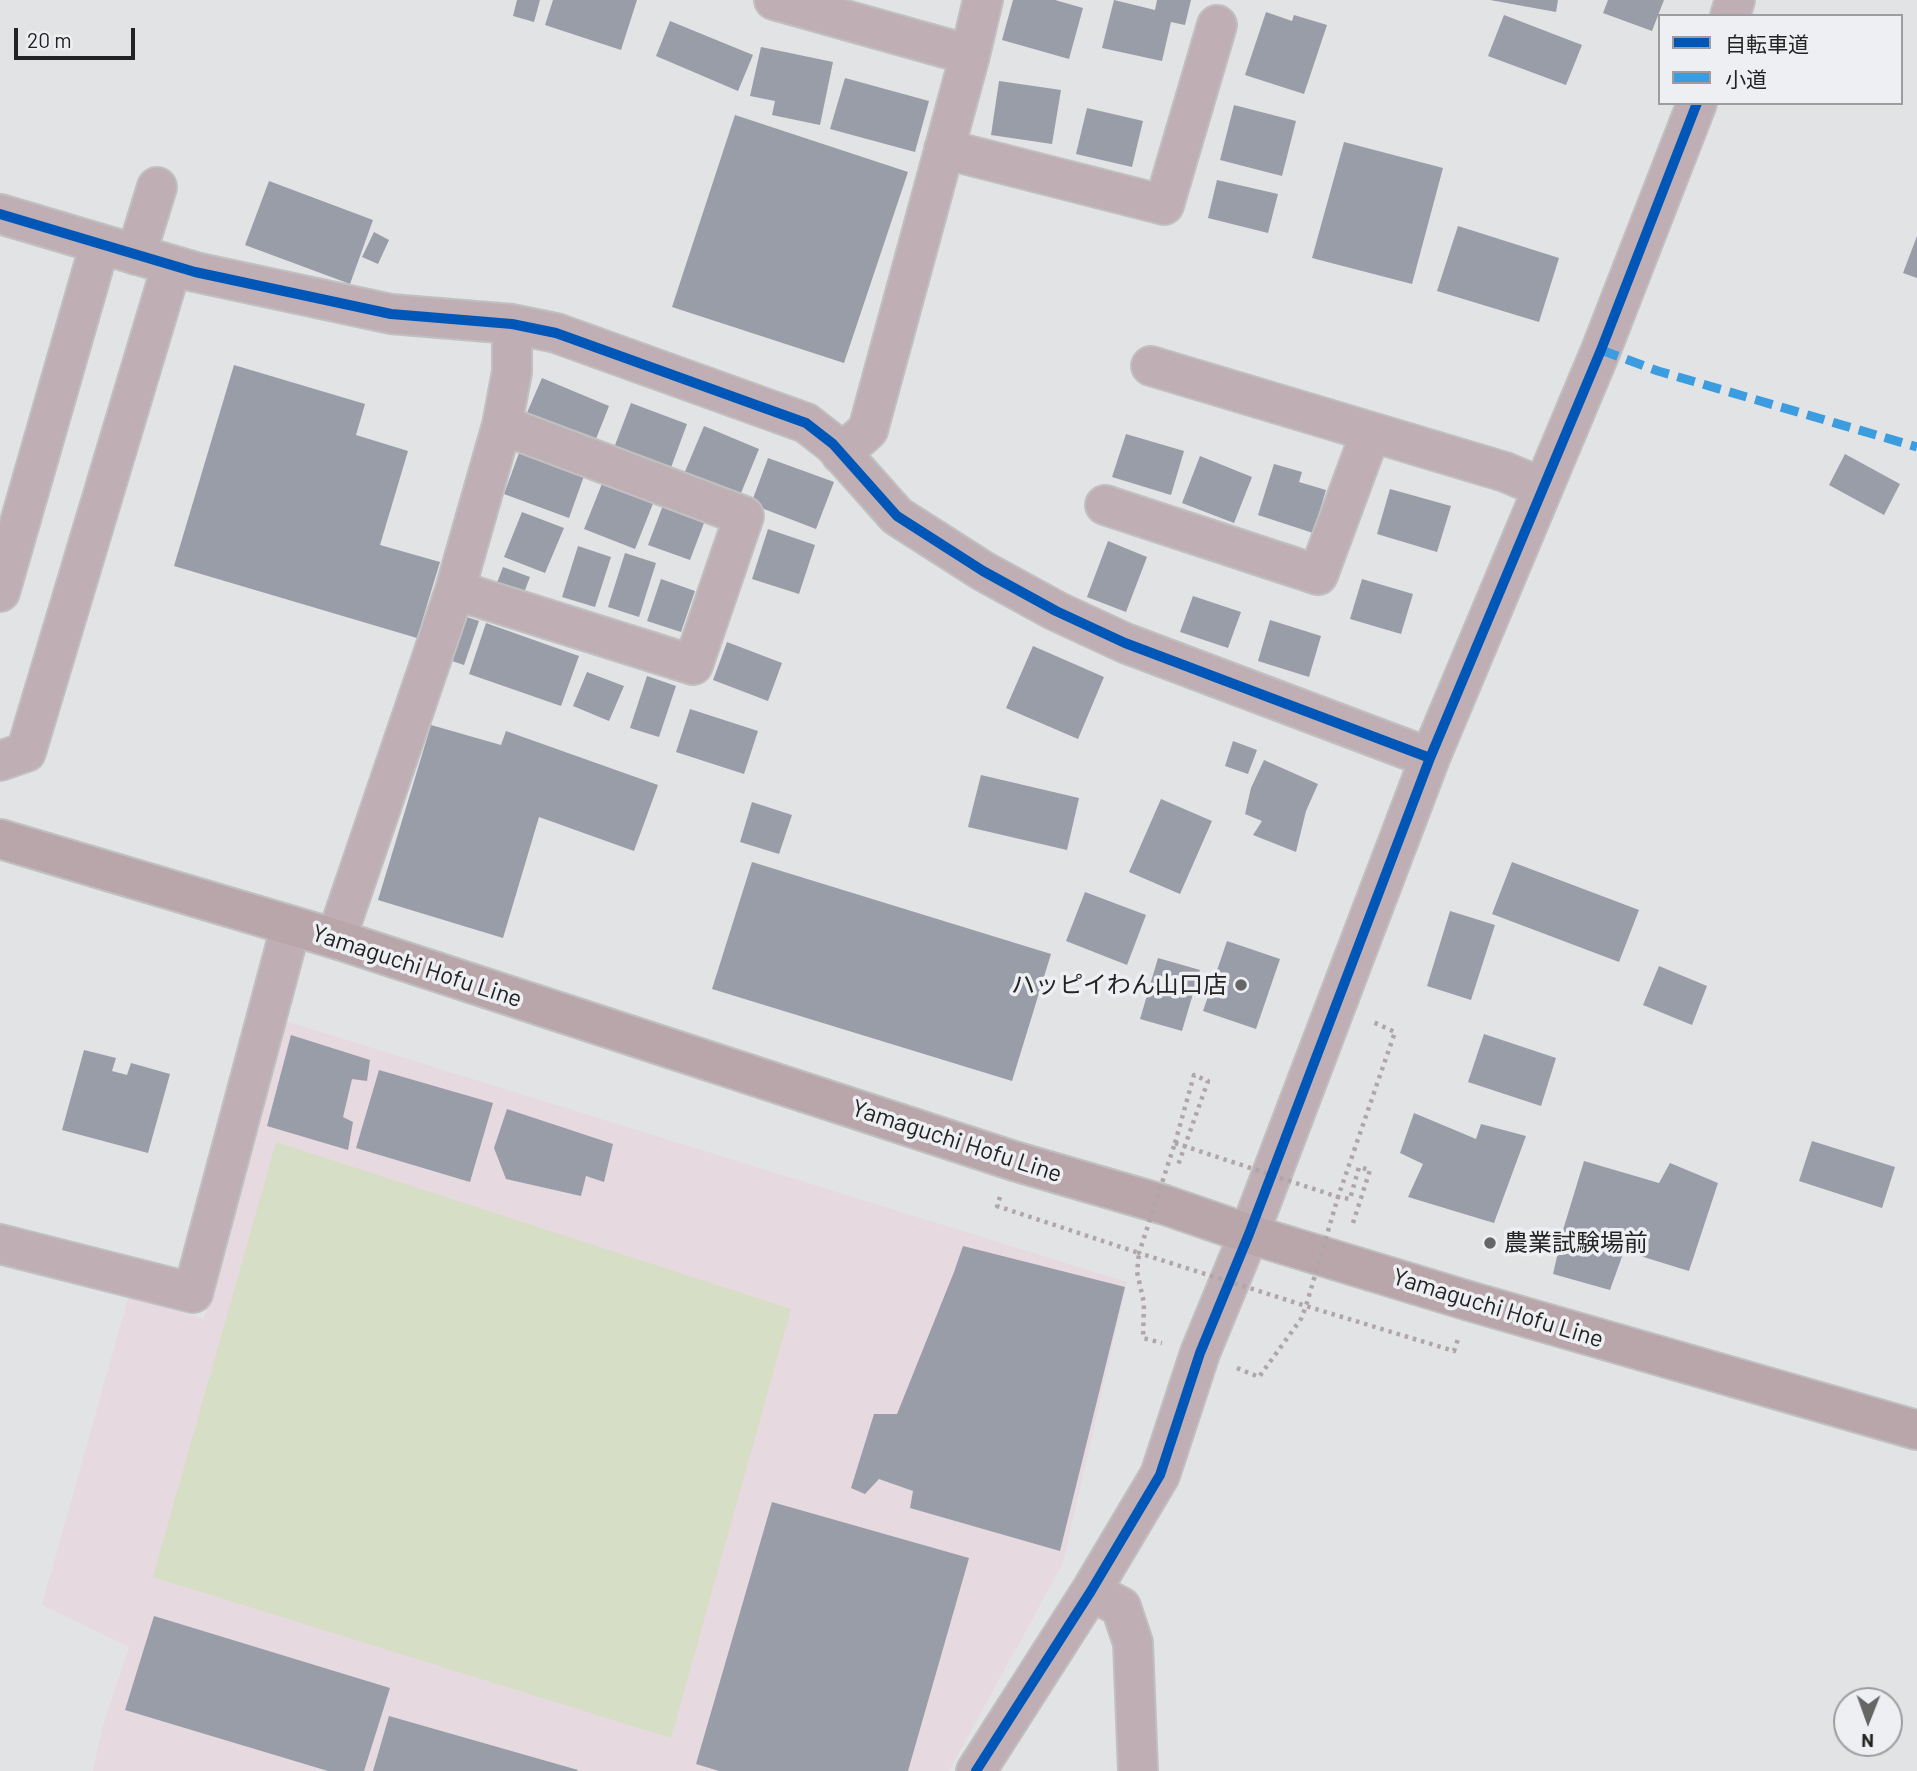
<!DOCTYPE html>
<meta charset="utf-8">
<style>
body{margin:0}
#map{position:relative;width:1917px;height:1771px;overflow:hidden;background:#e2e3e4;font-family:Barlow,"Noto Sans JP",sans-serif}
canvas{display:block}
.legend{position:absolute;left:1658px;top:14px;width:245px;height:91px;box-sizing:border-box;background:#eeeff2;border:2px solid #9d9da0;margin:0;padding:9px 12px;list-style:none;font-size:21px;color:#232324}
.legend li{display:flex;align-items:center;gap:14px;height:35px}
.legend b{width:35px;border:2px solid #9d9da0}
.north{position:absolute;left:1833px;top:1687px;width:70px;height:70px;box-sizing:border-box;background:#eeeff2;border:2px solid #9d9da0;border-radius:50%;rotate:181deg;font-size:19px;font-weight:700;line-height:28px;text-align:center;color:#232324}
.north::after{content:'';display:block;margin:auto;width:24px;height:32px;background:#666667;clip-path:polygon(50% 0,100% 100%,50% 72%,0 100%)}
.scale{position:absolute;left:14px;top:28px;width:121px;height:32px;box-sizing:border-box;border:4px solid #232324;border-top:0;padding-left:9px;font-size:21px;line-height:24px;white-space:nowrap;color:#232324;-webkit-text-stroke:5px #eeeff2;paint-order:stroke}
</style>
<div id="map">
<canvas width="1917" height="1771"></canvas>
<ul class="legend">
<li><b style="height:9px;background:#0057b8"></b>自転車道</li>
<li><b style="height:9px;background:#3c9ce0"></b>小道</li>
</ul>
<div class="north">N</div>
<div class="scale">20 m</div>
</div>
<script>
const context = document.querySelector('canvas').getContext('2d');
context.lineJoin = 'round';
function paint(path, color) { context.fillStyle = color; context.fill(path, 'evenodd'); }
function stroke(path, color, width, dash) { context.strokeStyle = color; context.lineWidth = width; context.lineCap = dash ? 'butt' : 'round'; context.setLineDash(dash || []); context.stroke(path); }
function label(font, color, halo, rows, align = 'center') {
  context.font = font + ' Barlow,"Noto Sans JP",sans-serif'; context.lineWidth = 7; context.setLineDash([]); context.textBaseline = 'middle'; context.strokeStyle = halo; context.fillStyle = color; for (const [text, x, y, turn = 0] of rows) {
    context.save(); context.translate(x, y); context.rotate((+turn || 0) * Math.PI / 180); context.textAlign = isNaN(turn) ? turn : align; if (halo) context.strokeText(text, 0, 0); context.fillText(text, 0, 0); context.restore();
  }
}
paint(new Path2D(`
 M 279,1019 L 1127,1282 L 1063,1563 L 949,1771 L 93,1771 L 102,1728 L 129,1647 L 42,1605 L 129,1295 L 204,1319 Z`), '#e6d9df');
paint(new Path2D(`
 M 276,1142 L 791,1309 L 671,1738 L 153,1577 Z`), '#d7dec6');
paint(new Path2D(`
 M 517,0 L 540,0 L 534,22 L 513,16 Z
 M 553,0 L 637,0 L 621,50 L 545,25 Z
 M 1013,0 L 1055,0 L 1083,8 L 1069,59 L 1002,40 Z
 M 1114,0 L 1155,10 L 1157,0 L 1191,0 L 1185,25 L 1171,22 L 1162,61 L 1102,48 Z
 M 1490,0 L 1558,0 L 1556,12 Z
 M 1608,0 L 1664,0 L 1652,31 L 1603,13 Z
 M 1266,12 L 1292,21 L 1294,15 L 1327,25 L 1304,94 L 1245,75 Z
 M 1504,15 L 1582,45 L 1566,85 L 1488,56 Z
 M 670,21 L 753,55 L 738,91 L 656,56 Z
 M 761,47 L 833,62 L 820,125 L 772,115 L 775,101 L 750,96 Z
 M 845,78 L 929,101 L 915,152 L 830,129 Z
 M 999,81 L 1061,90 L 1052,144 L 991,135 Z
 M 1234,105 L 1296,121 L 1282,176 L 1220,160 Z
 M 1087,108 L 1143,121 L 1132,167 L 1076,154 Z
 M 735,115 L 908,172 L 844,363 L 672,307 Z
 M 1344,142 L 1443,168 L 1412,284 L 1312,258 Z
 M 1217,180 L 1278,194 L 1268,233 L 1208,218 Z
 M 269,181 L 373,220 L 350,284 L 245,245 Z
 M 1458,226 L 1559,258 L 1539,322 L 1437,291 Z
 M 374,232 L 389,240 L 378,264 L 362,257 Z
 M 1917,236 L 1917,278 L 1903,273 Z
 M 234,365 L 365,404 L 356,435 L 408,451 L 380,545 L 440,562 L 417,638 L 174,566 Z
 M 542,378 L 609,406 L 594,444 L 526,415 Z
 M 631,403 L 687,424 L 669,473 L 612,453 Z
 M 704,426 L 759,449 L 739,498 L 684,474 Z
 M 1126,434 L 1184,451 L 1171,495 L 1112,477 Z
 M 519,453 L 584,476 L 569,518 L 504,494 Z
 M 1845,454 L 1900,484 L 1884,515 L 1829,485 Z
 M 1200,456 L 1252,477 L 1234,523 L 1182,503 Z
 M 768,458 L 834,482 L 816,529 L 751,504 Z
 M 1274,464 L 1302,472 L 1299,482 L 1326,490 L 1313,533 L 1258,515 Z
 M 605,476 L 656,496 L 635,549 L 584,529 Z
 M 1390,489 L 1451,506 L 1437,552 L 1377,534 Z
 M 665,500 L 707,515 L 690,560 L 648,545 Z
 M 522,512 L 564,528 L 545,573 L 504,557 Z
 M 768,529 L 815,545 L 799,594 L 752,579 Z
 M 1108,541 L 1147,557 L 1126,612 L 1087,597 Z
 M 578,546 L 611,557 L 595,607 L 562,597 Z
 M 625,553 L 656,563 L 639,617 L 608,607 Z
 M 503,567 L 530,577 L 522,598 L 495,588 Z
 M 661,579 L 695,591 L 681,632 L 647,621 Z
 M 1362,579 L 1413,594 L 1401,634 L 1350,619 Z
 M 1193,596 L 1241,612 L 1228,648 L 1180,632 Z
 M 458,614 L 479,621 L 464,665 L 443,658 Z
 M 1270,620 L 1321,636 L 1309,677 L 1258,661 Z
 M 486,623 L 579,656 L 561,706 L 469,674 Z
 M 727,642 L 782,663 L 768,701 L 713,680 Z
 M 1033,646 L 1104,677 L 1078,739 L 1006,708 Z
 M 587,672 L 624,686 L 609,721 L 573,706 Z
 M 647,676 L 676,686 L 659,737 L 630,728 Z
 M 690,709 L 758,731 L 744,774 L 676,752 Z
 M 431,725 L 501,745 L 506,731 L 658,785 L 634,851 L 539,817 L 503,938 L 378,900 Z
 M 1233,741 L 1257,750 L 1248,774 L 1225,766 Z
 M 1264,760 L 1318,784 L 1306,811 L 1296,852 L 1253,835 L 1262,821 L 1245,814 L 1251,788 Z
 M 981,775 L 1079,798 L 1067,850 L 968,827 Z
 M 1161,799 L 1212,821 L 1180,894 L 1129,872 Z
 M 752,802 L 792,815 L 779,854 L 740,842 Z
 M 752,862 L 1051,954 L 1012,1081 L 712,989 Z
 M 1512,862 L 1639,910 L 1619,962 L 1492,914 Z
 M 1085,892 L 1146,915 L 1127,965 L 1066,941 Z
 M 1450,911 L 1495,925 L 1471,1000 L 1427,986 Z
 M 1227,941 L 1280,959 L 1256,1029 L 1203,1011 Z
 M 1158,958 L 1200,970 L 1182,1031 L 1140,1019 Z
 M 1659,966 L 1707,986 L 1692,1025 L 1643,1005 Z
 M 1484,1034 L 1556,1058 L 1541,1106 L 1468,1082 Z
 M 291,1035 L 370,1060 L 367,1081 L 352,1079 L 343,1117 L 353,1122 L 348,1150 L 267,1126 Z
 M 84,1050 L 116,1058 L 112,1071 L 127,1075 L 131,1063 L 170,1074 L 148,1153 L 62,1130 Z
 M 379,1070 L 493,1103 L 470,1182 L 356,1148 Z
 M 507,1109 L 613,1144 L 604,1182 L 586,1176 L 581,1196 L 506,1179 L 494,1148 Z
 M 1414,1113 L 1476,1139 L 1481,1124 L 1526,1136 L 1494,1223 L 1408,1197 L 1423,1164 L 1400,1153 Z
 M 1812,1141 L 1895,1167 L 1882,1208 L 1799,1181 Z
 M 1584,1161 L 1659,1183 L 1670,1163 L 1718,1183 L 1689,1271 L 1624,1251 L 1610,1290 L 1553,1274 L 1563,1230 Z
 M 963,1246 L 1125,1287 L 1060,1551 L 910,1508 L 913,1491 L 879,1479 L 865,1494 L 851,1488 L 874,1414 L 897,1414 L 954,1272 Z
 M 772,1502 L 969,1558 L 908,1771 L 719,1771 L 696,1764 Z
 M 154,1616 L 390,1688 L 364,1771 L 328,1771 L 125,1710 Z
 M 389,1716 L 578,1770 L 577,1771 L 373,1771 Z`), '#999da8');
const minor = new Path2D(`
 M 774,0 L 970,55 L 983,0
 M 1730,16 L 1735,0
 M 944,149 L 1164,205 L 1217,25
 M 0,214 L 195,272 L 391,314 L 512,324 L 556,333 L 806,423 L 833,444 L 897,516 L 983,571 L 1056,611 L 1125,643 L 1430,758
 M 136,255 L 157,187
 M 1151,366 L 1505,472 L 1543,488
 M 841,454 L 868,430 L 970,55
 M 1105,505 L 1318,575 L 1371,432
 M 455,590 L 693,665 L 744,516 L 502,425
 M 0,592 L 100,244
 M 0,761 L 26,752 L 172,265
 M 336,939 L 455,590 L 502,425 L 512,372 L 512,324
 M 0,1244 L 193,1293 L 291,926
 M 1091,1591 L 1121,1607 L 1133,1643 L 1138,1771
 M 976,1771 L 1091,1591 L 1160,1475 L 1200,1353 L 1249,1234 L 1430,758 L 1601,350 L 1697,103`);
const major = new Path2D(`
 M 0,839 L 336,939 L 1014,1161 L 1165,1205 L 1249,1234 L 1469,1301 L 1917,1430`);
stroke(minor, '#c0c0c1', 42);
stroke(major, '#c0c0c1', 42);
stroke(new Path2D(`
 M 1175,1143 L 1194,1075 L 1208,1081 L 1177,1168
 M 1000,1197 L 997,1206 L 1139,1253 L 1137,1272 L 1144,1303 L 1143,1338 L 1162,1343
 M 1353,1223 L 1370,1170 L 1359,1167 L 1350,1199 L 1338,1197 L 1395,1032 L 1371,1021
 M 1237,1368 L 1259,1377 L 1301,1319 L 1306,1306 L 1454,1351 L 1458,1339`), '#afa6a8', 4.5, [3.5, 5]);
stroke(minor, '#bfaeb3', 38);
stroke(major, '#b8a6ab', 38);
stroke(new Path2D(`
 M 1175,1143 L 1338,1197 L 1306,1306 L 1139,1253 Z`), '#afa6a8', 4.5, [3.5, 5]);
stroke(new Path2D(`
 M 1601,350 L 1658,371 L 1917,447`), '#3c9ce0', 9, [18, 9]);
stroke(new Path2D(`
 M 0,214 L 195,272 L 391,314 L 512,324 L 556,333 L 806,423 L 833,444 L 897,516 L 983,571 L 1056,611 L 1125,643 L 1430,758
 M 976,1771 L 1091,1591 L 1160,1475 L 1200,1353 L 1249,1234 L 1430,758 L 1601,350 L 1697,103`), '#0057b8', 10);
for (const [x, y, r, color] of [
 [1241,985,7,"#666667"],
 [1490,1243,7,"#666667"]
]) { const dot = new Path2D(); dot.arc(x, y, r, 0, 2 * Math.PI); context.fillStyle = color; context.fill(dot); stroke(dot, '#eeeff2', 2.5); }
label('24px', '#232324', '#eeeff2', [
 ["Yamaguchi Hofu Line",417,966,18],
 ["Yamaguchi Hofu Line",957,1141,18],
 ["Yamaguchi Hofu Line",1498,1308,17]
]);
label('24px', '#232324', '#eeeff2', [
 ["ハッピイわん山口店",1227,985],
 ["農業試験場前",1504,1243,"left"]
], 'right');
</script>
